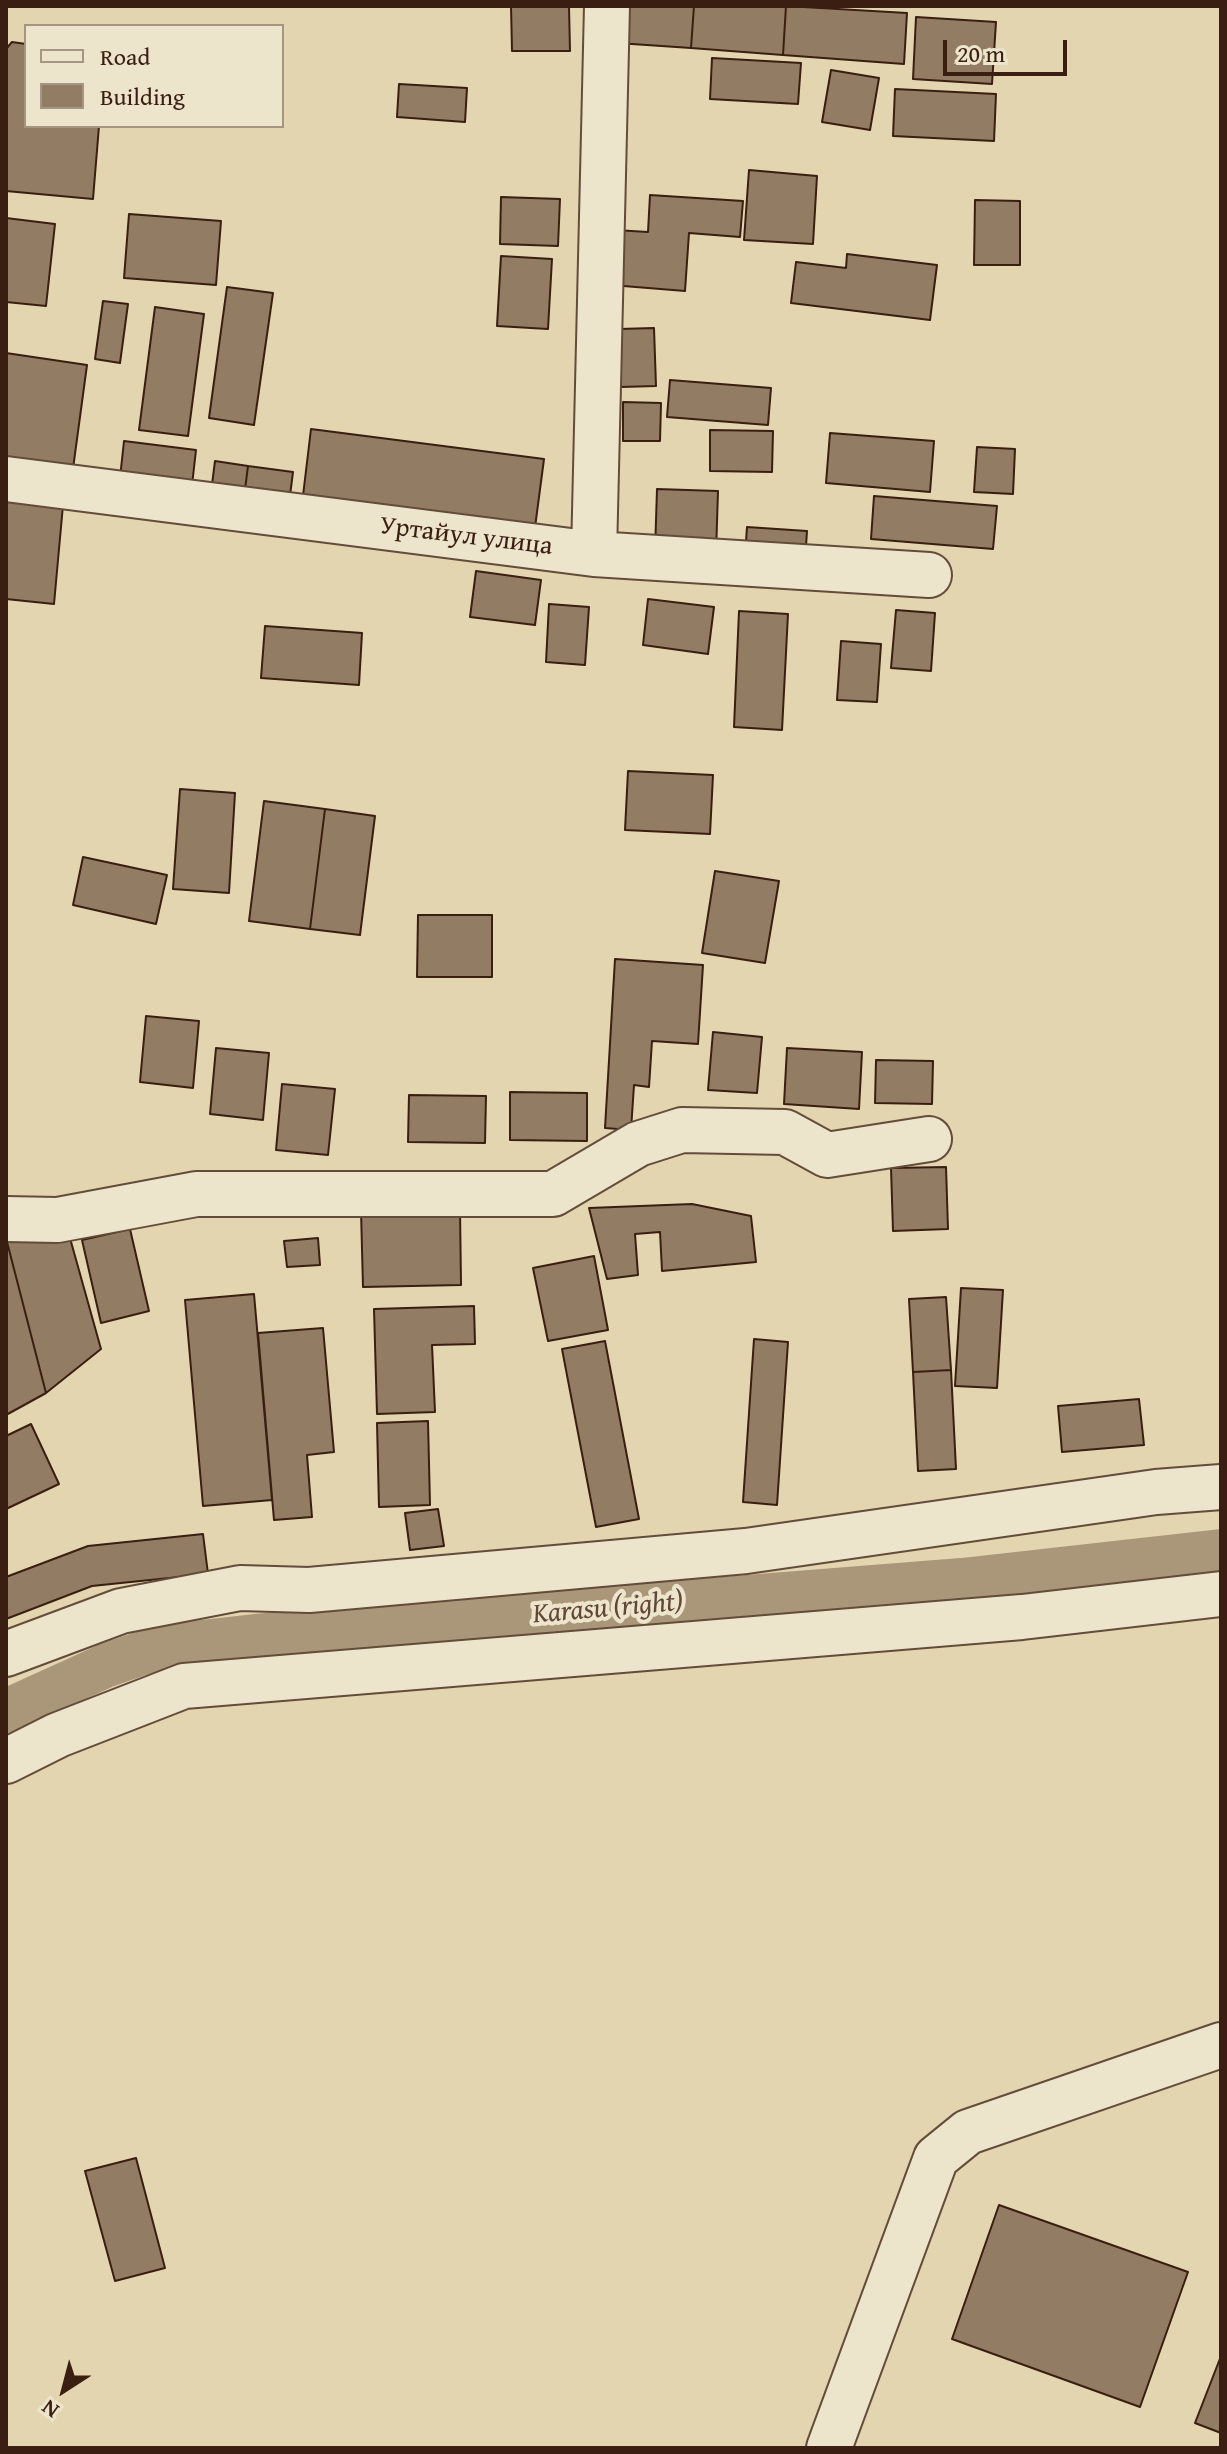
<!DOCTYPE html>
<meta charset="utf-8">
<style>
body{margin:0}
#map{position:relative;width:1227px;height:2454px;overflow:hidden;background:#e3d5b0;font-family:"Gentium Book Plus",serif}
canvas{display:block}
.frame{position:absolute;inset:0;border:8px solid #3a1e12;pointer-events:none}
.legend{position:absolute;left:24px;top:24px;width:260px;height:104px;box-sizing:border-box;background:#ede4cc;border:2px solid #a59582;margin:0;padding:10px 14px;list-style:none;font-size:24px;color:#3a1e12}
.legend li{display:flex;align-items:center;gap:16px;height:40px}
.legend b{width:40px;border:2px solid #a59582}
.north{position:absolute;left:24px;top:2350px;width:80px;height:80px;-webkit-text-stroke:6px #ede4cc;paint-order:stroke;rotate:216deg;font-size:22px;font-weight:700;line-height:32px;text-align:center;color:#3a1e12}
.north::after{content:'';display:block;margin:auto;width:28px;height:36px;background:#3a1e12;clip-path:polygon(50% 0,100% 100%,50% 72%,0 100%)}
.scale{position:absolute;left:943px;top:40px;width:124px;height:36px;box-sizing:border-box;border:4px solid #3a1e12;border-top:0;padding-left:10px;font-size:24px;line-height:28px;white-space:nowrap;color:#3a1e12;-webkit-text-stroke:6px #ede4cc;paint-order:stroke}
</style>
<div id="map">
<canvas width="1227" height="2454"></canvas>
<div class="frame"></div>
<ul class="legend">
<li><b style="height:10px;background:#ede4cc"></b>Road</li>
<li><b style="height:22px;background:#927d64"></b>Building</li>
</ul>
<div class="north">N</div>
<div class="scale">20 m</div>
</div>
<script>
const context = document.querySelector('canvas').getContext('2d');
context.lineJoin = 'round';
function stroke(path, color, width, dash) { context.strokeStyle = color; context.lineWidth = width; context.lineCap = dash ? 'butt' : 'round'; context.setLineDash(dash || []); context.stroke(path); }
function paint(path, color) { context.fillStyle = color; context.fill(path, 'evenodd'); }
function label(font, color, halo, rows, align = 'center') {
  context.font = font + ' "Gentium Book Plus",serif'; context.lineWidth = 8; context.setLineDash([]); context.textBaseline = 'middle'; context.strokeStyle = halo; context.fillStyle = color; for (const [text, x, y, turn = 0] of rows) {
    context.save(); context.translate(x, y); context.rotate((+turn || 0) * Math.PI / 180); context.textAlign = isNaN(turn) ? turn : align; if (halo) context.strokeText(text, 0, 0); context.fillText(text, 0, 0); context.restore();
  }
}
stroke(new Path2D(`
 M 6,1711 L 105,1666 L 139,1654 L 174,1645 L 255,1636 L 962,1580 L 1221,1551`), '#aa977a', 44);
const building = new Path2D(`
 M 511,6 L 569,6 L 570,51 L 512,51 Z
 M 620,6 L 694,6 L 691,48 L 617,43 Z
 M 694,6 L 786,6 L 783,55 L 691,48 Z
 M 786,6 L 907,13 L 904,64 L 783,55 Z
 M 916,17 L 996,22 L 992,84 L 913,79 Z
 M 12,42 L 26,44 L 26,126 L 99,126 L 93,199 L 6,191 L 6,49 Z
 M 712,58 L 801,63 L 798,104 L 710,99 Z
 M 831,70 L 879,78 L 870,130 L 822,122 Z
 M 399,84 L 467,88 L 465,122 L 397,117 Z
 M 895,89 L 996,94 L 994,141 L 893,136 Z
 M 749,170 L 817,176 L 813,244 L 744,240 Z
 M 650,195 L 743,201 L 740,237 L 689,233 L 685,291 L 611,285 L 615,230 L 648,232 Z
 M 501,197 L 560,199 L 558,246 L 500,244 Z
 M 975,200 L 1020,201 L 1020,265 L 974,265 Z
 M 129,214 L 221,221 L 216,285 L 124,278 Z
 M 6,218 L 55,224 L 46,306 L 6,302 Z
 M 847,254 L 937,265 L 930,320 L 791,303 L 796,262 L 846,268 Z
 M 501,256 L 552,259 L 548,329 L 497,326 Z
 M 227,287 L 273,293 L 254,425 L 209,418 Z
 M 103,301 L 128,304 L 120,363 L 95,359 Z
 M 155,307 L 204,314 L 188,436 L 139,430 Z
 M 654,328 L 656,386 L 620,387 L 619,329 Z
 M 6,353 L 87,365 L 72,476 L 6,467 Z
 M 670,380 L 771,388 L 768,425 L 667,417 Z
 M 623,402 L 661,403 L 660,441 L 623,441 Z
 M 311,429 L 544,459 L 534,535 L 302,504 Z
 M 710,430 L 773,431 L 772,472 L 710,471 Z
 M 830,433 L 934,441 L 930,492 L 826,483 Z
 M 124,441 L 196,450 L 191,494 L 119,487 Z
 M 977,447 L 1015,449 L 1013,494 L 974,492 Z
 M 215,461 L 248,466 L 243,505 L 210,500 Z
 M 248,466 L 293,472 L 288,511 L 243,505 Z
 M 657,489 L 718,491 L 716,554 L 655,552 Z
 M 874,496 L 997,506 L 993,549 L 871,539 Z
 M 6,500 L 63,505 L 54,604 L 6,599 Z
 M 747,527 L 807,531 L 805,561 L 745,556 Z
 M 476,571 L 541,580 L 535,625 L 470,617 Z
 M 648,599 L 714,607 L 708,654 L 643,645 Z
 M 549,604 L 589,607 L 585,665 L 546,662 Z
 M 896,610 L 935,613 L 931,671 L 891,668 Z
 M 739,611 L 788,614 L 782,730 L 734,727 Z
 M 265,626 L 362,633 L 359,685 L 261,678 Z
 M 841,641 L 881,644 L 877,702 L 837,700 Z
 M 628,771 L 713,775 L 710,834 L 625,830 Z
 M 180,789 L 235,793 L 229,893 L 173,889 Z
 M 264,801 L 325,809 L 310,929 L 249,921 Z
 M 325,809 L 375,816 L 360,935 L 310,929 Z
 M 83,857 L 167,875 L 156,924 L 73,905 Z
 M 715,871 L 779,881 L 765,963 L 702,953 Z
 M 418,915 L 492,915 L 492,977 L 417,977 Z
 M 615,959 L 703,965 L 698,1044 L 652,1041 L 649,1087 L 634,1085 L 631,1130 L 605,1128 Z
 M 146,1016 L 199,1021 L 193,1088 L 140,1082 Z
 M 713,1032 L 762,1037 L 757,1093 L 708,1090 Z
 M 216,1048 L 269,1053 L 263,1120 L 210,1114 Z
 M 787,1048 L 862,1052 L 859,1109 L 784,1104 Z
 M 876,1060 L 933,1061 L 932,1104 L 875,1103 Z
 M 282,1084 L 335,1089 L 328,1155 L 276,1150 Z
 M 510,1092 L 587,1093 L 587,1141 L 510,1140 Z
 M 409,1095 L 486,1096 L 485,1143 L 408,1142 Z
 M 946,1167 L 948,1229 L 893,1231 L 891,1168 Z
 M 692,1204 L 751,1216 L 756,1262 L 662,1271 L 660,1232 L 635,1234 L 638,1275 L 607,1279 L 589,1208 Z
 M 460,1209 L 461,1285 L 363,1287 L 361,1211 Z
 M 130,1229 L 149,1311 L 101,1323 L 82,1240 Z
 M 68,1231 L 101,1349 L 46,1393 L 6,1238 Z
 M 6,1238 L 46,1393 L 6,1415 Z
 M 318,1238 L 320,1265 L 287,1267 L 284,1241 Z
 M 594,1256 L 608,1330 L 548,1341 L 533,1268 Z
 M 961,1288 L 1003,1290 L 997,1388 L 955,1386 Z
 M 254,1294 L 272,1500 L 203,1506 L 185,1300 Z
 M 946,1297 L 951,1370 L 913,1372 L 909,1299 Z
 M 474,1306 L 475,1344 L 432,1345 L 435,1412 L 377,1414 L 374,1309 Z
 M 323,1328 L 334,1452 L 307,1455 L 312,1517 L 274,1520 L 258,1333 Z
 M 754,1339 L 788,1342 L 777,1505 L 743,1502 Z
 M 605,1341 L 639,1519 L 596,1527 L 562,1349 Z
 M 951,1370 L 956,1469 L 918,1471 L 913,1372 Z
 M 1139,1399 L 1144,1445 L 1062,1452 L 1058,1406 Z
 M 428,1421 L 430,1505 L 379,1507 L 377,1423 Z
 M 31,1424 L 59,1484 L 6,1509 L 6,1436 Z
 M 438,1509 L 444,1546 L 410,1550 L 405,1513 Z
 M 203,1534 L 208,1574 L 92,1586 L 6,1619 L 6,1577 L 88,1546 Z
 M 136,2158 L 165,2268 L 115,2281 L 85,2171 Z
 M 999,2205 L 1188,2272 L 1140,2407 L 952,2339 Z
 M 1221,2356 L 1221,2433 L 1195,2423 Z`);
paint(building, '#927d64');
stroke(building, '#3a1e12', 2);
const minor = new Path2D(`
 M 6,479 L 594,554 L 929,575
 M 594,554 L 607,6
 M 6,1219 L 57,1220 L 196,1194 L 553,1194 L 638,1144 L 682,1130 L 785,1132 L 827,1155 L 929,1139
 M 6,1654 L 121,1611 L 240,1588 L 309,1590 L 746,1551 L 1156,1492 L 1221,1487
 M 6,1761 L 58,1735 L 184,1686 L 1022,1617 L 1221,1594
 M 829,2448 L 936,2158 L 968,2132 L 1221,2045`);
stroke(minor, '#644c3a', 48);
stroke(minor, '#ede4cc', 44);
label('26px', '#3a1e12', '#ede4cc', [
 ["Уртайул улица",466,537,7]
]);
label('italic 28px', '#614836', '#ede4cc', [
 ["Karasu (right)",608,1609,-5]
]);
</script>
